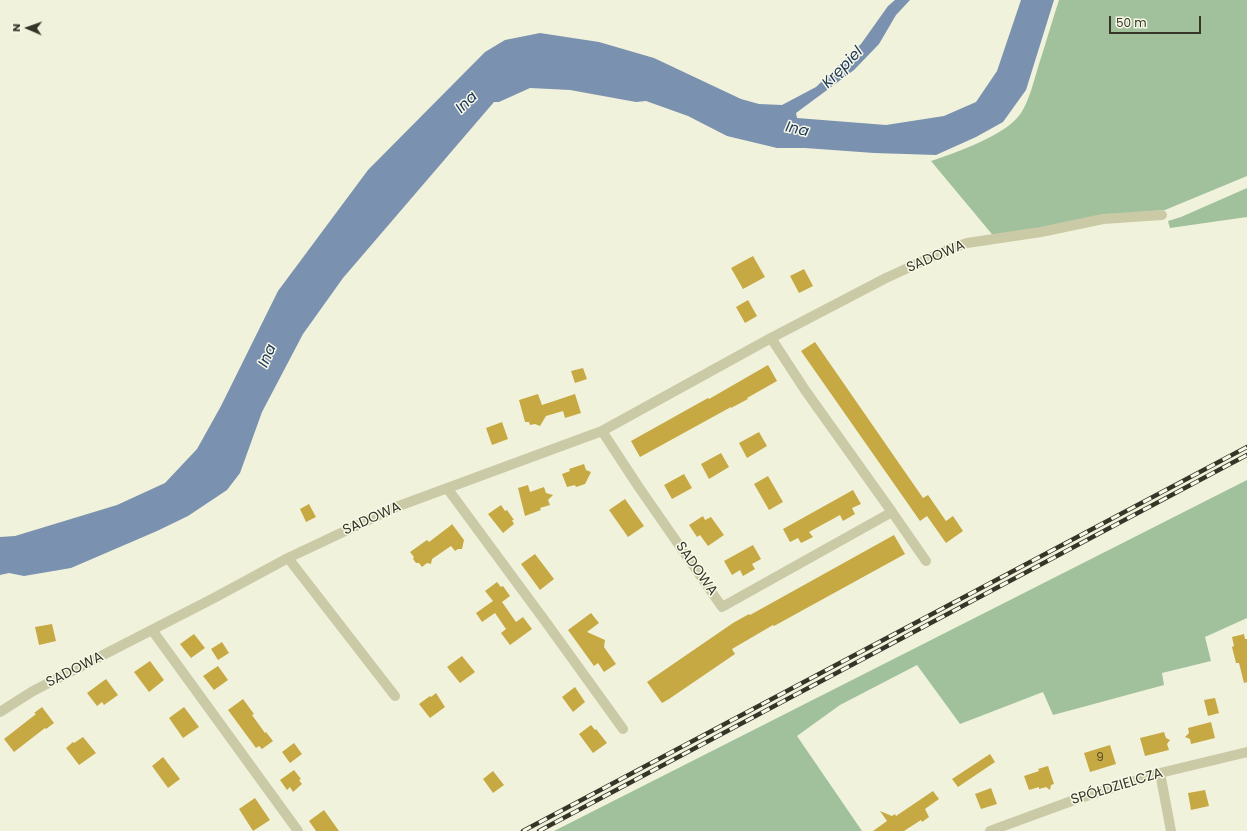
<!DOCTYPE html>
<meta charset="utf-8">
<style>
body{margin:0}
#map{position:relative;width:1247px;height:831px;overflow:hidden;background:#f1f2db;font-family:Poppins,sans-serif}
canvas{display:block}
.north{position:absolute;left:8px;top:8px;width:40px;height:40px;-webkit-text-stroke:3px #f8fae8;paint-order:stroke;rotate:272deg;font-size:11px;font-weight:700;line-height:16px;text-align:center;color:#373428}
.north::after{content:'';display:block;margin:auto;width:14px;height:18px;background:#373428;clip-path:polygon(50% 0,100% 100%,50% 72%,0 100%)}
.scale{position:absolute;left:1109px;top:16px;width:92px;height:18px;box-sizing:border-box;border:2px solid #373428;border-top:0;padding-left:5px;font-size:12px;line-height:14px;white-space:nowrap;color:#373428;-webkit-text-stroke:3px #f8fae8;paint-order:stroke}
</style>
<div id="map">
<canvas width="1247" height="831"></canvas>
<div class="north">N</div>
<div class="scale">50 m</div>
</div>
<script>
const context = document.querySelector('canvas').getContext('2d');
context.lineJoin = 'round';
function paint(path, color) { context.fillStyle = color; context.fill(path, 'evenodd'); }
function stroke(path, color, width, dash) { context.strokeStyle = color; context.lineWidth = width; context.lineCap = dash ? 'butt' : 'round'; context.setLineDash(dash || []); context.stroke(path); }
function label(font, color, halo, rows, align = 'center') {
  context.font = font + ' Poppins,sans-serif'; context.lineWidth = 3; context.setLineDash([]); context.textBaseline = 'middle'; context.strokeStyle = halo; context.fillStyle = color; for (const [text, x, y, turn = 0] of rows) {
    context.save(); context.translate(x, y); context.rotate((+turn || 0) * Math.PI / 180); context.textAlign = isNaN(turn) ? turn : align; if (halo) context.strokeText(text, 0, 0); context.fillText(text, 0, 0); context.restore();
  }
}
paint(new Path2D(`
 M 1059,0 L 1247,0 L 1247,176 L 1165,210 L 1104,215 L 996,239 L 931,161 C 955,153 1007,135 1021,113 C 1030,99 1034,80 1039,64 C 1046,43 1052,21 1059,0 Z
 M 1247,188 L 1247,217 L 1170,228 L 1168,221 L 1181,217 Z
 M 1247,480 L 1247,618 L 1205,637 L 1211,661 L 1162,673 L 1164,685 L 1053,715 L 1043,692 L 960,724 L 917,665 L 840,705 L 797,736 L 862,831 L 554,831 Z`), '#a0c19b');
paint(new Path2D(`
 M 895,0 L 910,0 L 896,15 L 879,44 L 854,70 L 796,113 L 797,118 L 886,125 L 944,116 L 976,102 L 997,71 L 1021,0 L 1054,0 L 1026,90 L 1003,122 L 976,137 L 936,155 L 874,153 L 805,148 L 777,148 L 727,136 L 688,116 L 646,101 L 636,102 L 570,90 L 530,88 L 499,102 L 494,102 L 343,278 L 303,334 L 262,412 L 240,473 L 227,490 L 188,516 L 157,531 L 71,568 L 24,576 L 9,573 L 0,575 L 0,537 L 15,536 L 117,505 L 165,483 L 197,449 L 221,406 L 278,291 L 368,170 L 485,52 L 505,40 L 540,33 L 599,42 L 654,58 L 741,99 L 759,104 L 782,105 L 816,87 L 861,44 L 888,6 Z`), '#7a91af');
paint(new Path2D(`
 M 753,256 L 765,277 L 743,289 L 731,268 Z
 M 804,269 L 813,286 L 799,293 L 790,276 Z
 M 748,300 L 757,316 L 745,323 L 736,307 Z
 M 815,342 L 923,498 L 928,495 L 946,521 L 953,516 L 963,531 L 946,543 L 927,516 L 920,521 L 801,351 Z
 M 768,365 L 777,381 L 747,398 L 748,399 L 731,408 L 731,407 L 640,457 L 631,441 L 708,398 L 709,399 Z
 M 583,368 L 587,379 L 575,383 L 571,371 Z
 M 538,394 L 542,405 L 575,394 L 581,413 L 565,418 L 563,411 L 546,416 L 540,426 L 535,424 L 530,425 L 529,422 L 525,422 L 519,400 Z
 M 502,422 L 508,439 L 492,445 L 486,428 Z
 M 759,432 L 767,446 L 747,458 L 739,443 Z
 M 721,453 L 729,467 L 709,479 L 701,464 Z
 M 584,464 L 586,470 L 591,472 L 585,484 L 576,487 L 575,485 L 567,487 L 562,474 L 570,471 L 569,469 Z
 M 684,474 L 692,488 L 672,499 L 664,485 Z
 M 768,476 L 783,502 L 769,510 L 754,484 Z
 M 528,485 L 530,492 L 544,487 L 546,493 L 553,495 L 548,500 L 550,505 L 540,508 L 541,510 L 525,516 L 518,488 Z
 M 853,490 L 861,504 L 852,508 L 855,514 L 843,521 L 840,515 L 809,532 L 813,537 L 801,543 L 798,538 L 790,542 L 783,529 Z
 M 625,499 L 644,526 L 628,537 L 609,510 Z
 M 309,504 L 316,517 L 306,522 L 300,509 Z
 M 501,505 L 505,511 L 507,510 L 514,520 L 512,520 L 514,524 L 503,533 L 488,514 Z
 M 703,516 L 705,520 L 711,517 L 724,535 L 708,546 L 700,535 L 697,537 L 689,525 Z
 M 452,524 L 464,540 L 462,549 L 458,549 L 455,551 L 451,546 L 432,559 L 431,564 L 427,563 L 422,567 L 419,563 L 416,563 L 413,559 L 414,557 L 410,552 L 427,540 L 429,542 L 450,526 Z
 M 894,535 L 905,554 L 774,626 L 773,625 L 732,649 L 735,654 L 669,699 L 662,703 L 647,682 L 733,623 L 749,614 L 750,615 Z
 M 753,545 L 761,559 L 752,564 L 755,569 L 743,576 L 740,570 L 732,575 L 724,561 Z
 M 535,554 L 554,579 L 540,590 L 521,564 Z
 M 497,582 L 501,587 L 503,586 L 510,596 L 502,602 L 516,622 L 523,617 L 532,629 L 510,645 L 501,633 L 506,629 L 495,613 L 482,622 L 476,613 L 493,601 L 485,591 Z
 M 591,613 L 599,623 L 587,632 L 605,640 L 604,647 L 616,664 L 604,672 L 598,663 L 594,666 L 568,630 Z
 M 52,624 L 56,641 L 39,645 L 35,627 Z
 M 194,634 L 205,648 L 191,658 L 180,644 Z
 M 1244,634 L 1245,639 L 1247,639 L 1247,682 L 1244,683 L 1239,663 L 1236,663 L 1232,647 L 1234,646 L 1232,637 Z
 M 222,642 L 229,653 L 218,660 L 211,649 Z
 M 462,656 L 475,672 L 460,683 L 447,667 Z
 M 150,661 L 164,680 L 149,692 L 134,672 Z
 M 218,666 L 228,680 L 214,690 L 203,676 Z
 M 106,679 L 118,695 L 104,705 L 102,702 L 97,706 L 87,693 Z
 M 575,687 L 585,702 L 573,712 L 562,697 Z
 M 436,693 L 445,707 L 430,718 L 419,704 L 430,696 L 431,697 Z
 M 1215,698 L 1219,713 L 1208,716 L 1204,700 Z
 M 243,699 L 254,714 L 252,715 L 265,733 L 266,732 L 273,741 L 262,749 L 259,746 L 256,748 L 228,710 Z
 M 42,707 L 54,723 L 46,729 L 45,728 L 14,752 L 4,739 L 36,714 L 34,713 Z
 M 184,707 L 199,727 L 183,738 L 169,718 Z
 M 1211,722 L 1215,738 L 1191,744 L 1190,739 L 1185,737 L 1189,733 L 1188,728 Z
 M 591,725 L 595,730 L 596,729 L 607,743 L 593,753 L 579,734 Z
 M 1164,732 L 1166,738 L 1170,740 L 1167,744 L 1169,750 L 1145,756 L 1140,738 Z
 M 83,737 L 96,753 L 79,765 L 66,748 L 73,742 L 74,743 Z
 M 294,743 L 302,754 L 290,763 L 282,752 Z
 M 1110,745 L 1116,764 L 1090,772 L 1084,753 Z
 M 990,754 L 995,762 L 958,787 L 952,779 Z
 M 163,757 L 180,779 L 168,788 L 152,766 Z
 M 1048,766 L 1054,784 L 1051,785 L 1050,790 L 1046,787 L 1039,789 L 1039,787 L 1029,790 L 1024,776 L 1039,771 L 1038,769 Z
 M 294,770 L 301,779 L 299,780 L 302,784 L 293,792 L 290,787 L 287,790 L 280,780 Z
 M 493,771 L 504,785 L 493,793 L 483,779 Z
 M 991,788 L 997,804 L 981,809 L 975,794 Z
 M 1205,790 L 1209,806 L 1191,810 L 1188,793 Z
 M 933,791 L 939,799 L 925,809 L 929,817 L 922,822 L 921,820 L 904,831 L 873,831 L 887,821 L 880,811 L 892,816 L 895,814 L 896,816 Z
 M 255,798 L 270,820 L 253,831 L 239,809 Z
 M 324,810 L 339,831 L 316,831 L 309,821 Z`), '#c7a944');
stroke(new Path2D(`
 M 771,338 L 805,390 L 892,512
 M 602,431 L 638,486 L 722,607 L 892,512 L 926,561
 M 447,488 L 548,625 L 623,729
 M 288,558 L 395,696
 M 152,630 L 298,831
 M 0,712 L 33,691 L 214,598 L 288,558 L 396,507 L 602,431 L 771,338 L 886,278 L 949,249 L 967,243 L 1041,232 L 1103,219 L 1162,215
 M 1160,773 L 1171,831
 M 990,831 L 1077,799 L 1160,773 L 1247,752`), '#cacaa7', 10);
const rail = new Path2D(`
 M 523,831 L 1247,447
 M 539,831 L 1247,455`);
stroke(rail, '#373428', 4.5);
stroke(rail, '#f8fae8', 3, [9]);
label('12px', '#5b512f', null, [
 ["9",1100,758]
]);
label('14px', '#373428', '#f8fae8', [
 ["SADOWA",936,257,-23],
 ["SADOWA",372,519,-24],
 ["SADOWA",696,569,55],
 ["SADOWA",75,670,-27],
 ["SPÓŁDZIELCZA",1117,787,-17]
]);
label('italic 15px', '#1d3559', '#f8fae8', [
 ["Krępiel",843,68,-46],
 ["Ina",467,103,-44],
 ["Ina",797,130,13],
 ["Ina",268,356,-66]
]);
</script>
